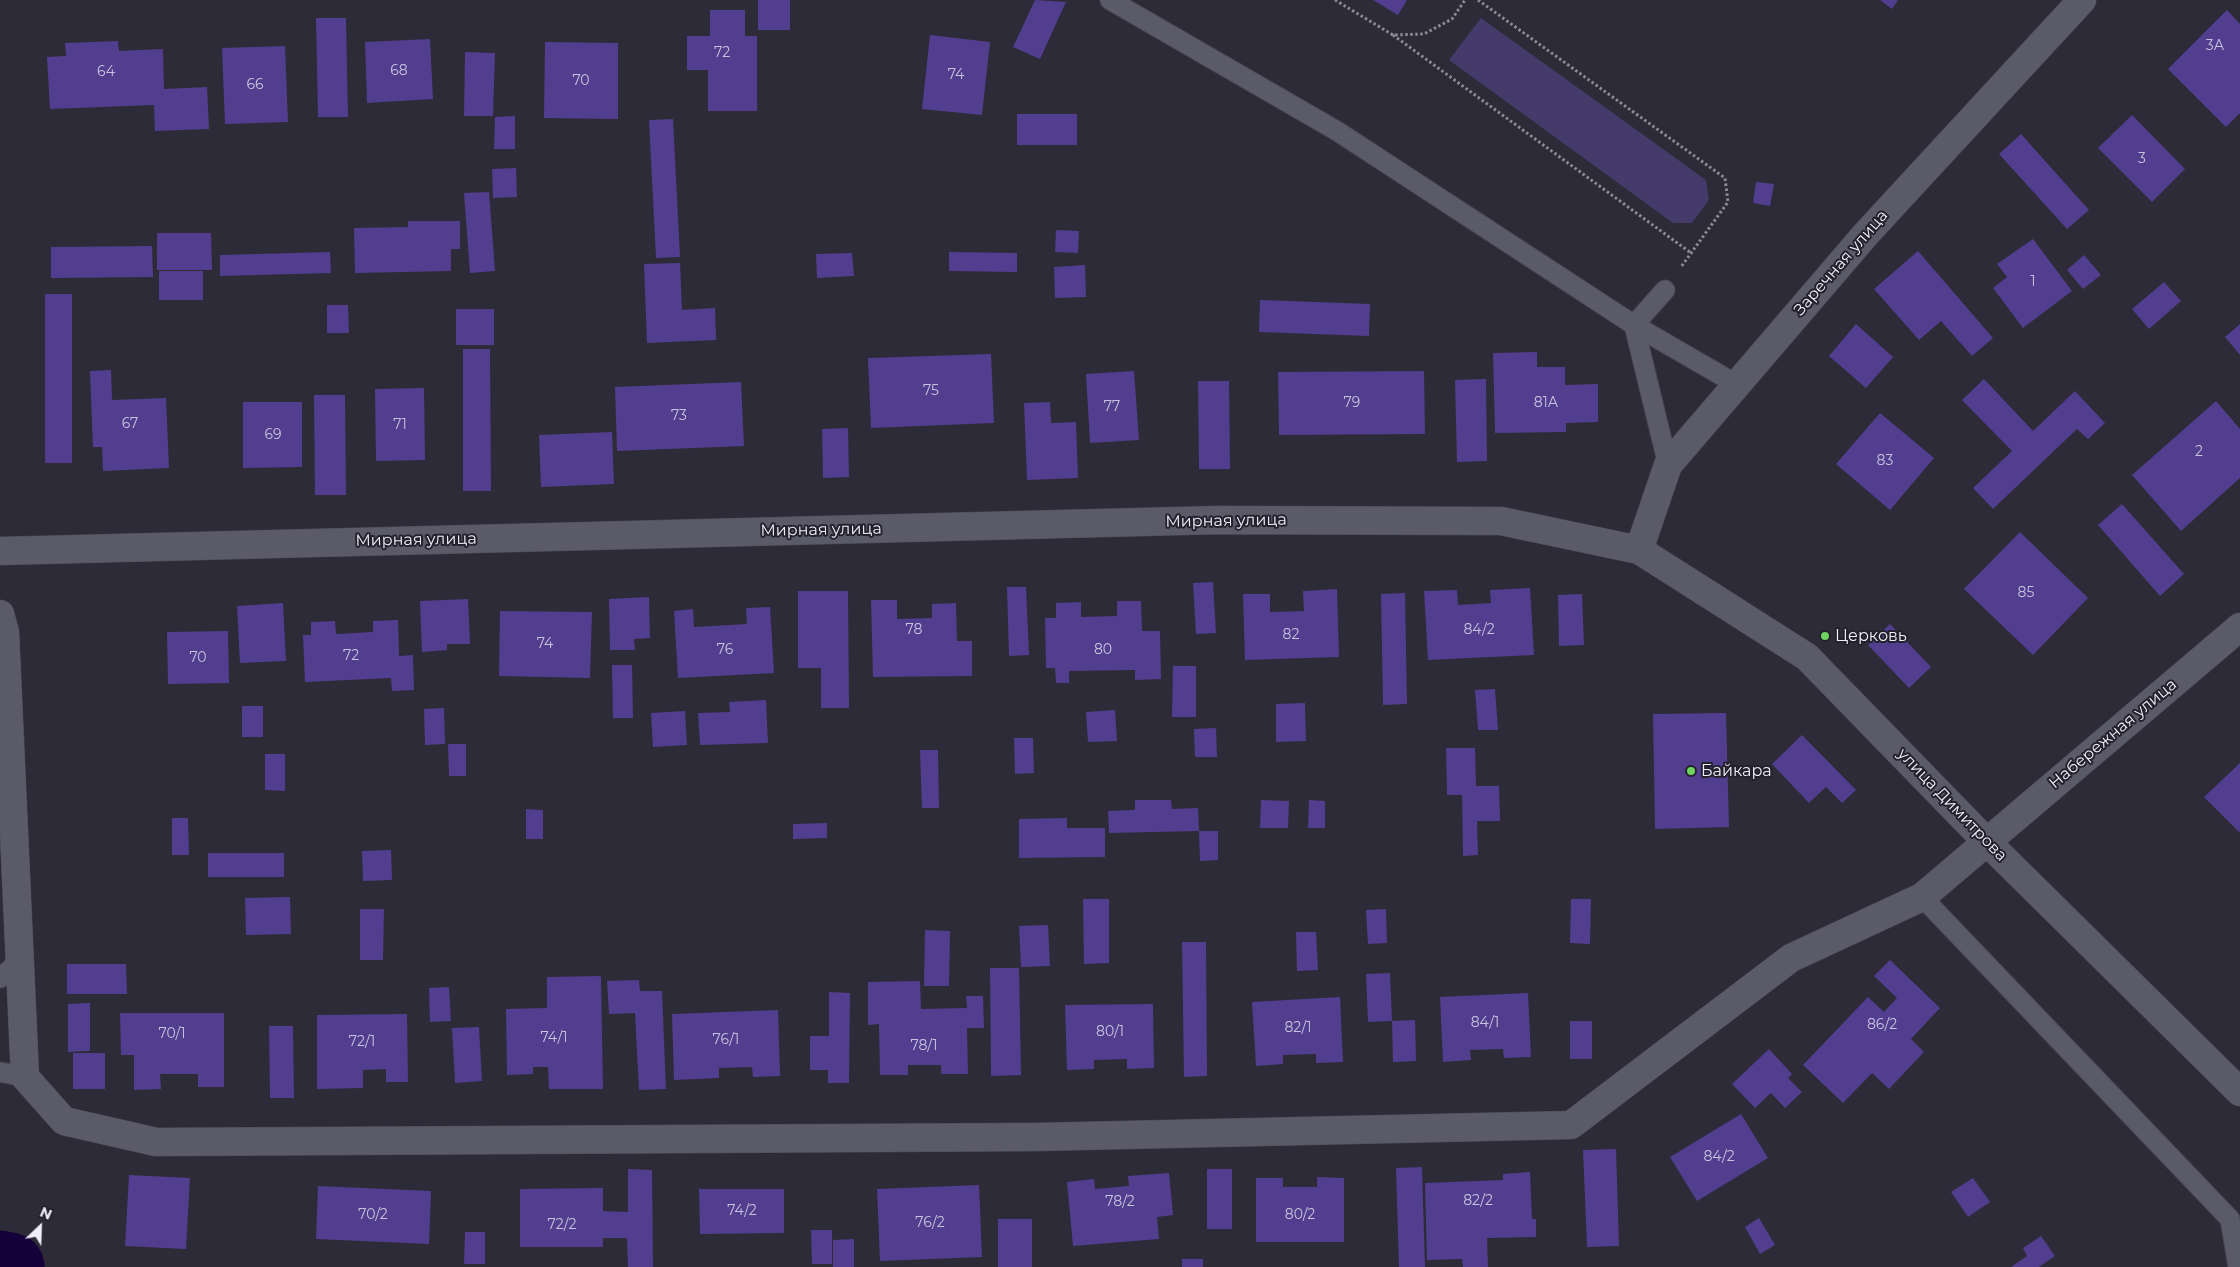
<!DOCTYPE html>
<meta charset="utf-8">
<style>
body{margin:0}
#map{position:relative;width:2240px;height:1267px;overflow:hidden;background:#2c2b37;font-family:Montserrat,sans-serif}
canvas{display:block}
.north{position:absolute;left:15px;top:1202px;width:50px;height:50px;-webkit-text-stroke:4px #23212d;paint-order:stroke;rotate:24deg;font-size:14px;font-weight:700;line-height:20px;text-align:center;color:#f0eff8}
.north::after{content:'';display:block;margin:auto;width:18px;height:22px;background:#f0eff8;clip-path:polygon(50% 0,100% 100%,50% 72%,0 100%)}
</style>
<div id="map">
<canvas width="2240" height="1267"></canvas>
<div class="north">N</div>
</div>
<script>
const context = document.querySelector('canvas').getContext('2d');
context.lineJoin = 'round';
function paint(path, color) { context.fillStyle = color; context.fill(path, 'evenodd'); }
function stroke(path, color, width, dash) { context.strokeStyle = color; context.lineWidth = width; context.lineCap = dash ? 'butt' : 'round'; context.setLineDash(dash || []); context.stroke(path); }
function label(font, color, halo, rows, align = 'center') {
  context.font = font + ' Montserrat,sans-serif'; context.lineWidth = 4; context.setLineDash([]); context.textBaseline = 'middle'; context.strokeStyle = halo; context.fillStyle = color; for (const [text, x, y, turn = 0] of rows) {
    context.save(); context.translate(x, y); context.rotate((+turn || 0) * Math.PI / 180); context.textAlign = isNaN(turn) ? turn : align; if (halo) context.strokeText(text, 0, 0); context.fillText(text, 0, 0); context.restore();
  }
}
paint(new Path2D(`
 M 1481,18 L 1706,180 L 1709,200 L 1692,223 L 1673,223 L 1449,60 Z`), '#443b6b');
stroke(new Path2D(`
 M 0,1265 L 10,1267`), '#150039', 69);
paint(new Path2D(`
 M 758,0 L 790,0 L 790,30 L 758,30 Z
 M 1035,0 L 1066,2 L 1040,59 L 1013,47 Z
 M 1373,0 L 1407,0 L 1398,15 Z
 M 1880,0 L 1898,0 L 1892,9 Z
 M 710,10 L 745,10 L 745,36 L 757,36 L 757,111 L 708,111 L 708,70 L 687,70 L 687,36 L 710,36 Z
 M 2227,10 L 2240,24 L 2240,113 L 2226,127 L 2168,69 Z
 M 316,18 L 346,18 L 348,117 L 318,117 Z
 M 930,35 L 990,42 L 982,115 L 922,109 Z
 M 430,39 L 433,99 L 367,103 L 365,42 Z
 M 118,41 L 119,51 L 163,49 L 164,89 L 207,87 L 209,129 L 155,131 L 154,105 L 50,109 L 47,57 L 66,56 L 65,43 Z
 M 545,42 L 618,43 L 618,119 L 544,118 Z
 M 285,46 L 288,122 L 225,124 L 222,48 Z
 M 465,52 L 495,53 L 493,116 L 464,116 Z
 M 1017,114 L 1077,114 L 1077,145 L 1017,145 Z
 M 2132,115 L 2185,169 L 2152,202 L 2098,148 Z
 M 515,116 L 515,149 L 494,149 L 495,117 Z
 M 673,119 L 680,257 L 656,258 L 649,120 Z
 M 2021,134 L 2089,210 L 2067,229 L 1999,154 Z
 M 516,168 L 517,197 L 493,198 L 492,169 Z
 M 1756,182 L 1774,184 L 1770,206 L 1753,203 Z
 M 489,192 L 495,271 L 470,273 L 464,193 Z
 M 408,221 L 460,221 L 460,249 L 451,249 L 451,271 L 355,273 L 354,228 L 408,227 Z
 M 1056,230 L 1079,231 L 1078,253 L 1055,252 Z
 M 157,233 L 211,233 L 212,270 L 157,270 Z
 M 2033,239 L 2072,291 L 2023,328 L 1993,288 L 2007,277 L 1997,264 Z
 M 152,246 L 153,277 L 51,278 L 51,247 Z
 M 1918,251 L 1993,338 L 1972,356 L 1941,321 L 1919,340 L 1874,289 Z
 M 330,252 L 331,273 L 220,276 L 220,255 Z
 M 949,252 L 1017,253 L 1017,272 L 949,271 Z
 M 852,253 L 854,276 L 817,278 L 816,254 Z
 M 2084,255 L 2101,275 L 2083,289 L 2067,270 Z
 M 680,263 L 682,310 L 715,308 L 716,340 L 647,343 L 644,264 Z
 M 1085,265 L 1086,297 L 1055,298 L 1054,267 Z
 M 159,271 L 203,271 L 203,300 L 159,300 Z
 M 2164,282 L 2181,301 L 2149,329 L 2132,309 Z
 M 45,294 L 72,294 L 72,463 L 45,463 Z
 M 1260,300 L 1370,304 L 1369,336 L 1259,332 Z
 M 327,305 L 348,305 L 349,333 L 327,333 Z
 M 456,309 L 494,309 L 494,345 L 456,345 Z
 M 1856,324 L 1893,357 L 1866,388 L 1829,356 Z
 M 2240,324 L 2240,355 L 2225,337 Z
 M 463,349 L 490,349 L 491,491 L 463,491 Z
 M 1537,352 L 1537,367 L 1565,367 L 1565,385 L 1598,384 L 1598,422 L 1566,423 L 1566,432 L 1495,433 L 1493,353 Z
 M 991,354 L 994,423 L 871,428 L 868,358 Z
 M 111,370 L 112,400 L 166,398 L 169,468 L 103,471 L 102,447 L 93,447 L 90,371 Z
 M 1134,371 L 1139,440 L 1090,443 L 1086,374 Z
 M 1424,371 L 1425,434 L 1279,435 L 1278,372 Z
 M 1486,379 L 1487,461 L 1457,462 L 1455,380 Z
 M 1984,379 L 2033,431 L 2075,391 L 2105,423 L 2088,439 L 2077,429 L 1993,509 L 1973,488 L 2012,451 L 1962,400 Z
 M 1198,381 L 1229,381 L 1230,469 L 1199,469 Z
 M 741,382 L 744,446 L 617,451 L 615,387 Z
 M 424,388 L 425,460 L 376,461 L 375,389 Z
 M 314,395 L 345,395 L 346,495 L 315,495 Z
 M 2216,401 L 2240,429 L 2240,478 L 2181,531 L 2132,475 Z
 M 243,402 L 302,402 L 302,467 L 243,468 Z
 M 1050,402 L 1051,423 L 1076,422 L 1078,478 L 1027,480 L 1024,403 Z
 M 1880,413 L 1934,458 L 1890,510 L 1836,464 Z
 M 848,428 L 849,477 L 823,478 L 822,429 Z
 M 612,432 L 614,484 L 541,487 L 539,435 Z
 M 2122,504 L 2184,574 L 2160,596 L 2098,525 Z
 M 2020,532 L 2088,598 L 2033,655 L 1964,589 Z
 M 1213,582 L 1216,633 L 1196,634 L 1193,583 Z
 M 1007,587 L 1026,587 L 1029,655 L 1009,656 Z
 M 1530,588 L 1534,655 L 1428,660 L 1424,591 L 1457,590 L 1458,605 L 1491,603 L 1490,590 Z
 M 1337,589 L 1339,657 L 1245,660 L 1243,594 L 1270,594 L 1270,612 L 1304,611 L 1303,591 Z
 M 798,591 L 848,591 L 849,708 L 821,708 L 821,668 L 798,668 Z
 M 1405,593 L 1407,704 L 1383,705 L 1381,594 Z
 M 1582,594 L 1584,645 L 1559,646 L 1558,595 Z
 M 649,597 L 650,638 L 634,639 L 635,650 L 610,650 L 609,599 Z
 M 468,599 L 470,644 L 447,644 L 447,650 L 422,652 L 420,601 Z
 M 871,600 L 897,600 L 897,619 L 932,618 L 932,604 L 956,603 L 957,641 L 972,641 L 972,676 L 873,677 Z
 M 1117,601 L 1141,601 L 1142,631 L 1160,631 L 1161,679 L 1135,680 L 1135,670 L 1069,671 L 1069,683 L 1056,683 L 1055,668 L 1046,668 L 1045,618 L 1056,618 L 1056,603 L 1081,602 L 1081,617 L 1117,616 Z
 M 283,603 L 286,661 L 240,663 L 237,606 Z
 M 770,607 L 774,673 L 678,678 L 674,611 L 693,609 L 694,627 L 747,624 L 746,608 Z
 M 500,611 L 592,612 L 590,678 L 499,676 Z
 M 398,620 L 399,656 L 413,655 L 414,690 L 392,691 L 391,678 L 305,682 L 303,635 L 311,635 L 311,622 L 335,621 L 336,634 L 373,632 L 373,621 Z
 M 1890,624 L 1931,667 L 1909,688 L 1868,645 Z
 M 228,631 L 229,683 L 168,684 L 167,632 Z
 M 612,665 L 632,665 L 633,718 L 613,718 Z
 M 1173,666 L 1196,666 L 1196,717 L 1172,717 Z
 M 1495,689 L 1498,730 L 1478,730 L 1475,690 Z
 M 766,700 L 768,743 L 700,745 L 698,713 L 730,712 L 729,702 Z
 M 1305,703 L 1306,741 L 1276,742 L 1276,704 Z
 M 242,706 L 263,706 L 263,737 L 242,737 Z
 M 444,708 L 445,744 L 425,745 L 424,709 Z
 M 1115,710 L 1117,741 L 1088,742 L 1086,712 Z
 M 685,711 L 687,745 L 653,747 L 651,713 Z
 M 1726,713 L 1729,827 L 1655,829 L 1653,714 Z
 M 1216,728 L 1217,757 L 1195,757 L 1194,729 Z
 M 1802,735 L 1856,790 L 1842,803 L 1826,787 L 1809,803 L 1772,764 Z
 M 1014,738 L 1033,738 L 1034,773 L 1015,774 Z
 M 448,744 L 466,744 L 466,776 L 449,776 Z
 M 1446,748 L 1475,748 L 1476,786 L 1499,786 L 1500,821 L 1477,821 L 1478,855 L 1463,856 L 1462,795 L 1447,795 Z
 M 920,750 L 938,750 L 939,808 L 922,808 Z
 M 265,754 L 285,754 L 285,791 L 265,790 Z
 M 2240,763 L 2240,831 L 2239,832 L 2204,797 Z
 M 1135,800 L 1171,800 L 1172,809 L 1198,808 L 1199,831 L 1109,833 L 1108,811 L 1135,810 Z
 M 1261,800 L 1289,801 L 1288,828 L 1260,828 Z
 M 1309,800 L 1325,801 L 1325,828 L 1308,828 Z
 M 526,809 L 543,810 L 543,839 L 526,839 Z
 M 172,818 L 188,818 L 189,855 L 172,855 Z
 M 1067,818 L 1067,828 L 1105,828 L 1105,857 L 1019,858 L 1019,819 Z
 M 827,823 L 827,838 L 793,839 L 793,824 Z
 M 1199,831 L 1218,831 L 1218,860 L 1200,861 Z
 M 391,850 L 392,880 L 363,881 L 362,851 Z
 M 208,853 L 284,853 L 284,877 L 208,877 Z
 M 290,897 L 291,934 L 246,935 L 245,898 Z
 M 1083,899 L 1109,899 L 1109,963 L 1084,964 Z
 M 1571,899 L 1591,899 L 1590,944 L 1570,943 Z
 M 360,909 L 384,909 L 383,960 L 360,960 Z
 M 1386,909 L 1387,943 L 1368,944 L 1366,910 Z
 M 1048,925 L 1050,966 L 1021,967 L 1019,926 Z
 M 925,930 L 950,931 L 949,986 L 924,986 Z
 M 1296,932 L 1316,932 L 1318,970 L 1297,971 Z
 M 1182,942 L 1206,942 L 1207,1076 L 1184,1077 Z
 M 1890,960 L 1940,1008 L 1911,1039 L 1924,1052 L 1889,1089 L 1872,1073 L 1843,1103 L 1803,1065 L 1868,997 L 1884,1012 L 1897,998 L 1874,976 Z
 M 67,964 L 126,964 L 127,994 L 67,994 Z
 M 990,968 L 1019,968 L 1021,1075 L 991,1076 Z
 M 1390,973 L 1392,1021 L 1368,1022 L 1366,974 Z
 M 601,976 L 603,1089 L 549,1089 L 548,1067 L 533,1067 L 533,1074 L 507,1075 L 506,1009 L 547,1008 L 547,977 Z
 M 639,980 L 640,991 L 662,991 L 666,1089 L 639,1090 L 635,1013 L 609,1014 L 607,981 Z
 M 920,981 L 921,1009 L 967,1008 L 966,996 L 983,996 L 984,1028 L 967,1028 L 968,1074 L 941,1074 L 941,1065 L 908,1065 L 908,1075 L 880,1075 L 879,1024 L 868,1025 L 868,982 Z
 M 449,987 L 451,1021 L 430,1022 L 429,988 Z
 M 829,992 L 850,993 L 849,1083 L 828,1083 L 828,1070 L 810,1070 L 810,1036 L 829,1036 Z
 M 1528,993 L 1531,1057 L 1504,1058 L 1503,1049 L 1470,1050 L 1471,1060 L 1443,1062 L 1440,997 Z
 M 1340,997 L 1343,1062 L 1316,1063 L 1316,1054 L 1283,1055 L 1283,1064 L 1256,1066 L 1252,1002 Z
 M 90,1003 L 90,1051 L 68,1052 L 68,1004 Z
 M 1153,1004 L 1154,1068 L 1127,1069 L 1127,1059 L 1094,1060 L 1094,1069 L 1067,1070 L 1065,1005 Z
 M 778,1010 L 780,1076 L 753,1077 L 752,1067 L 719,1068 L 719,1078 L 674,1080 L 672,1014 Z
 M 120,1013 L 224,1013 L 224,1087 L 198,1087 L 198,1074 L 160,1074 L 161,1089 L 134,1090 L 134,1055 L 121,1055 Z
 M 407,1014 L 408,1082 L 386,1082 L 386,1069 L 363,1070 L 363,1088 L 317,1089 L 317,1015 Z
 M 1415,1020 L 1416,1061 L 1393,1062 L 1392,1021 Z
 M 1570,1021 L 1592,1021 L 1592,1059 L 1570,1059 Z
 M 269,1026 L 293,1026 L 294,1098 L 270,1098 Z
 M 479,1027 L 482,1081 L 455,1083 L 452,1028 Z
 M 1769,1049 L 1792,1074 L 1788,1078 L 1802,1092 L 1785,1108 L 1771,1093 L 1755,1108 L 1732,1084 Z
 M 73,1053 L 105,1053 L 105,1089 L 73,1089 Z
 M 1741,1114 L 1768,1158 L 1697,1201 L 1670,1157 Z
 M 1616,1149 L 1619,1246 L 1587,1247 L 1583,1150 Z
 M 1422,1167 L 1425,1267 L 1399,1267 L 1396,1168 Z
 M 628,1169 L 652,1170 L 653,1267 L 628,1267 L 627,1238 L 603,1238 L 603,1247 L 520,1247 L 520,1189 L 603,1188 L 603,1211 L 628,1212 Z
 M 1207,1169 L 1232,1169 L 1232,1229 L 1207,1229 Z
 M 1530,1172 L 1532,1219 L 1536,1219 L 1536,1237 L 1487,1238 L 1488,1267 L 1463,1267 L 1462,1259 L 1427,1260 L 1425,1183 L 1503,1180 L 1503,1174 Z
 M 1169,1173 L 1173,1215 L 1157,1217 L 1159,1239 L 1073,1246 L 1067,1182 L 1094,1179 L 1095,1189 L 1129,1186 L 1128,1176 Z
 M 129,1175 L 190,1178 L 186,1249 L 125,1246 Z
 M 1317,1177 L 1344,1178 L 1344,1242 L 1256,1242 L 1256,1178 L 1283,1178 L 1283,1187 L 1317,1187 Z
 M 1973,1178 L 1990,1202 L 1968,1217 L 1951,1192 Z
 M 979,1185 L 982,1257 L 880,1261 L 877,1189 Z
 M 318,1186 L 431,1191 L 429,1244 L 316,1239 Z
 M 699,1189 L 784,1189 L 784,1233 L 700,1234 Z
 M 1759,1218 L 1775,1245 L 1760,1254 L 1745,1227 Z
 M 998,1219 L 1032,1219 L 1032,1267 L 998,1267 Z
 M 811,1230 L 832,1230 L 832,1264 L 812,1264 Z
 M 465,1232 L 485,1232 L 485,1264 L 464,1264 Z
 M 2041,1236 L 2055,1256 L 2039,1267 L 2011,1267 L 2027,1256 L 2023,1248 Z
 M 854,1239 L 854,1267 L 833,1267 L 833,1240 Z
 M 1182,1259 L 1203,1259 L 1203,1267 L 1182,1267 Z`), '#523e8f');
const service = new Path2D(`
 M 1110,0 L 1337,131 L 1634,325 L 1736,384
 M 1665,290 L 1634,325 L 1668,465
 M 1922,897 L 2230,1219 L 2238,1267
 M 0,978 L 20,961
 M 0,1072 L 25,1077`);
const minor = new Path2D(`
 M 1639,550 L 1668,465 L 1866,234 L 2082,0
 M 0,614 L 5,632 L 25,1077 L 64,1121 L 156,1142 L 1035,1137 L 1571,1125 L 1791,958 L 1922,897 L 2240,627`);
const secondary = new Path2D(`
 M 0,551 L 1219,520 L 1501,521 L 1639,550 L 1807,657 L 1986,841 L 2240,1092`);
stroke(service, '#4a4853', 21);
stroke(minor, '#4a4853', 29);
stroke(secondary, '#4a4853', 29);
stroke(new Path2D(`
 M 1335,0 L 1393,35 L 1424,34 L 1452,19 L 1465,0
 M 1478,0 L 1725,178 L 1728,202 L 1681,267
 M 1393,35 L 1691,253`), '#8c8b95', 3, [2.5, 2.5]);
stroke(service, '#5b5a68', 19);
stroke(minor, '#5b5a68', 28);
stroke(secondary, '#5b5a68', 28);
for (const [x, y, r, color] of [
 [1825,636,5,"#6fd35f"],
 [1691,771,5,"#6fd35f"]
]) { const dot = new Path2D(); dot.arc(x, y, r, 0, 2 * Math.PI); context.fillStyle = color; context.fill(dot); stroke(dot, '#23212d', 2); }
label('14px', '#c8c3de', null, [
 ["3А",2215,46],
 ["72",722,53],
 ["68",399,71],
 ["64",106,72],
 ["74",956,75],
 ["70",581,81],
 ["66",255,85],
 ["3",2142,159],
 ["1",2033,282],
 ["75",931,391],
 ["79",1352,403],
 ["81А",1546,403],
 ["77",1112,407],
 ["73",679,416],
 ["67",130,424],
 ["71",400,425],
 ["69",273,435],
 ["2",2199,452],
 ["83",1885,461],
 ["85",2026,593],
 ["78",914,630],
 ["84/2",1479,630],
 ["82",1291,635],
 ["74",545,644],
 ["76",725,650],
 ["80",1103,650],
 ["72",351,656],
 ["70",198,658],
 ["84/1",1485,1023],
 ["86/2",1882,1025],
 ["82/1",1298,1028],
 ["80/1",1110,1032],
 ["70/1",172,1034],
 ["74/1",554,1038],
 ["76/1",726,1040],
 ["72/1",362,1042],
 ["78/1",924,1046],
 ["84/2",1719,1157],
 ["82/2",1478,1201],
 ["78/2",1120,1202],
 ["74/2",742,1211],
 ["70/2",373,1215],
 ["80/2",1300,1215],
 ["76/2",930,1223],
 ["72/2",562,1225]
]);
label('16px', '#f0eff8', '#23212d', [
 ["Заречная улица",1841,263,-49],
 ["Мирная улица",1226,521,-1],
 ["Мирная улица",821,530,-1],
 ["Мирная улица",416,540,-1],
 ["Набережная улица",2113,734,-40],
 ["улица Димитрова",1952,805,46]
]);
label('16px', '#f0eff8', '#23212d', [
 ["Церковь",1835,636],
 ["Байкара",1701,771]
], 'left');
</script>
